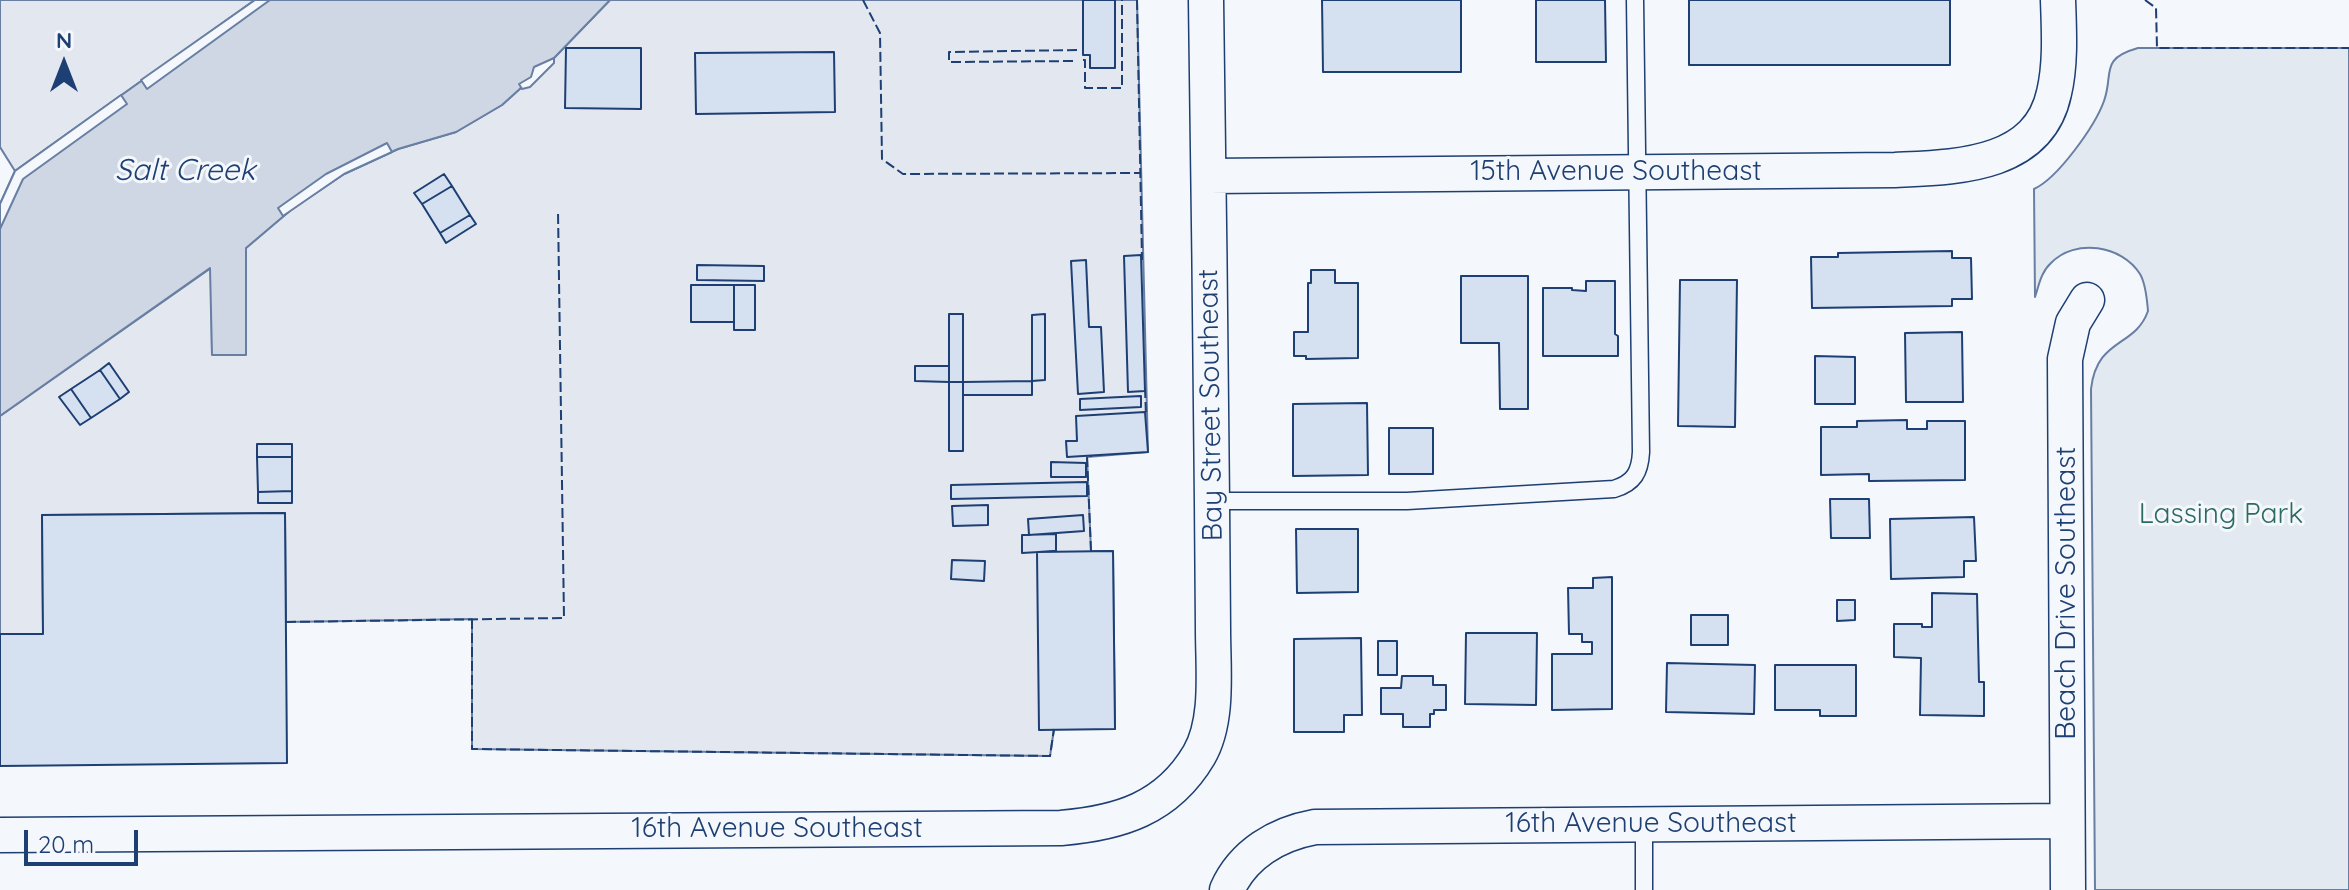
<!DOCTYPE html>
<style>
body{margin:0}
#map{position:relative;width:2349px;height:890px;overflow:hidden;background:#f4f7fb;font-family:Quicksand,sans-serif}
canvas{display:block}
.north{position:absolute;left:24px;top:24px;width:80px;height:80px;-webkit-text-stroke:6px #f4f7fb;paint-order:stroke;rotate:0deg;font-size:22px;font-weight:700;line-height:32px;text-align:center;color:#1d3f73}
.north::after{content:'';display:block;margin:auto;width:28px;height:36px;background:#1d3f73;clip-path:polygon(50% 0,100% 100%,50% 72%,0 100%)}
.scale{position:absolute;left:24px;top:830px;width:114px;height:36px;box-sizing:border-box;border:4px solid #1d3f73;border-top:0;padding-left:10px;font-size:24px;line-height:28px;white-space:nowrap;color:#1d3f73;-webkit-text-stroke:6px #f4f7fb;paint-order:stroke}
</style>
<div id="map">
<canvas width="2349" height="890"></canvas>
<div class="north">N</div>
<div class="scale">20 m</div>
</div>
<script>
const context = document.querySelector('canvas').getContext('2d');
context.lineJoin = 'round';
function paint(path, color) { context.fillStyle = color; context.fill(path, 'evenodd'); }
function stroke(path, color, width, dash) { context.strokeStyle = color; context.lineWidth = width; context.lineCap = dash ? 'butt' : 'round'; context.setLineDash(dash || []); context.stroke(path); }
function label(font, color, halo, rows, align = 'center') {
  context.font = font + ' Quicksand,sans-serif'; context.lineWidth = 6; context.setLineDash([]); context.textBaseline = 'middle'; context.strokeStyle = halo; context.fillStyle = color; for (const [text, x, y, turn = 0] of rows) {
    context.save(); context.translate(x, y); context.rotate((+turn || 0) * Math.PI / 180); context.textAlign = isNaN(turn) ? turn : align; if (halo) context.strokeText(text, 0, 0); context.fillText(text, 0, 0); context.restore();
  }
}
const green = new Path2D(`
 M 2138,48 L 2349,48 L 2349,890 L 2095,890 L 2091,389 C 2097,337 2135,348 2148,311 C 2147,300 2146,284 2140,274 C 2122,245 2075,238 2051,263 C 2041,272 2039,285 2035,297 L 2034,189 C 2058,178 2095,126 2104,101 C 2114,73 2099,59 2138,48 Z`);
paint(green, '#e3e9f0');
stroke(green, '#687fa3', 2);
const parking = new Path2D(`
 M 0,0 L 255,0 L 15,171 L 0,147 Z
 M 610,0 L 1137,0 L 1148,452 L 1087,457 L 1091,551 L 1113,551 L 1115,729 L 1054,729 L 1050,756 L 472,749 L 472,619 L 286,622 L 285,513 L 42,515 L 43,634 L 0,634 L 0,416 L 211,268 L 212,354 L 246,248 L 292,209 L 344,174 L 398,149 L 456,132 L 502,105 L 554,58 Z`);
paint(parking, '#e3e8f0');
stroke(parking, '#687fa3', 2);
const water = new Path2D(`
 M 255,0 L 610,0 L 554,58 L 502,105 L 456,132 L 398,149 L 344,174 L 292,209 L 246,248 L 246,355 L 212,355 L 210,268 L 0,416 L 0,204 L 15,171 Z`);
paint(water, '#cfd7e4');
stroke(water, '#687fa3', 2);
const pier = new Path2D(`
 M 255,0 L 270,0 L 147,89 L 141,80 Z
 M 554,58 L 554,63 L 530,87 L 522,89 L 519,84 L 531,77 L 534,67 Z
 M 121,95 L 127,104 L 23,179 L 0,229 L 0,204 L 15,171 Z
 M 387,143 L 392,152 L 344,174 L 283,216 L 278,208 L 326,174 Z`);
paint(pier, '#f4f7fb');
stroke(pier, '#687fa3', 2);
const building = new Path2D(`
 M 1083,0 L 1115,0 L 1115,68 L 1090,68 L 1090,55 L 1083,55 Z
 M 1322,0 L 1461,0 L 1461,72 L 1323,72 Z
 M 1536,0 L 1605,0 L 1606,62 L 1536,62 Z
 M 1689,0 L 1950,0 L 1950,65 L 1689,65 Z
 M 566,48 L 641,48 L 641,109 L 565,108 Z
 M 834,52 L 835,112 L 696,114 L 695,53 Z
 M 444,174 L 452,186 L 422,204 L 414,193 Z
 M 452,186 L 470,215 L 440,233 L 422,204 Z
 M 470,215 L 476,224 L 446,243 L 440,233 Z
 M 1952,251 L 1952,258 L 1971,258 L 1972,299 L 1952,299 L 1952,306 L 1812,308 L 1811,257 L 1838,257 L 1838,253 Z
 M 1141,255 L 1145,391 L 1128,392 L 1124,256 Z
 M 1086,260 L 1089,327 L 1101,327 L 1104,392 L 1078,394 L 1071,261 Z
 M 697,265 L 764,266 L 764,281 L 697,280 Z
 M 1311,270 L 1335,270 L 1335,283 L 1358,283 L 1358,358 L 1306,359 L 1306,356 L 1294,356 L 1294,332 L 1308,332 L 1308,283 L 1311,283 Z
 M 1461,276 L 1528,276 L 1528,409 L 1500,409 L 1499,343 L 1461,343 Z
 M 1680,280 L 1737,280 L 1735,427 L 1678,426 Z
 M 1586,281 L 1615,281 L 1615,334 L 1618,336 L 1618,356 L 1543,356 L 1543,288 L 1572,288 L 1572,290 L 1586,291 Z
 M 691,285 L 734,285 L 734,322 L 691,322 Z
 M 734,285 L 755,285 L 755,330 L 734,330 Z
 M 949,314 L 963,314 L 963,382 L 949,382 Z
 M 1045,314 L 1045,380 L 1032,381 L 1032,315 Z
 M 1962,332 L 1963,402 L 1906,402 L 1905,333 Z
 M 1815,356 L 1855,357 L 1855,404 L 1815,404 Z
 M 109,363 L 129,392 L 120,399 L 100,370 Z
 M 915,366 L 949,366 L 949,382 L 915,381 Z
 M 100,370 L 120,399 L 91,418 L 71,389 Z
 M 1032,381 L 1032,395 L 963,395 L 963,382 Z
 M 949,382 L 963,382 L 963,451 L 949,451 Z
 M 71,389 L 91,418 L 80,425 L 59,397 Z
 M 1141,396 L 1141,407 L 1080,410 L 1080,399 Z
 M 1367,403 L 1368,475 L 1293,476 L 1293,404 Z
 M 1145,412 L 1148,452 L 1067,457 L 1066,441 L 1077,441 L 1076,416 Z
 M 1907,420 L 1907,429 L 1927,429 L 1927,421 L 1965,421 L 1965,480 L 1869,481 L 1869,474 L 1821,475 L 1821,427 L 1857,427 L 1857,421 Z
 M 1389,428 L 1433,428 L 1433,474 L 1389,474 Z
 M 257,444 L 292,444 L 292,457 L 257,457 Z
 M 257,457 L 292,457 L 292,491 L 258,492 Z
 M 1051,462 L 1086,463 L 1086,477 L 1051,477 Z
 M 1087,482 L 1087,496 L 951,499 L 951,485 Z
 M 292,491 L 292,503 L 258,503 L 258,492 Z
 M 1830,499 L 1869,499 L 1870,538 L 1831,538 Z
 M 988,505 L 988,525 L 953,526 L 952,506 Z
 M 285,513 L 287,763 L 0,766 L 0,634 L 43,634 L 42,515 Z
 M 1083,515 L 1084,531 L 1029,535 L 1028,519 Z
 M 1974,517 L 1976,561 L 1964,561 L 1964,577 L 1891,579 L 1890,519 Z
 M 1296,529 L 1358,529 L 1358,592 L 1297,593 Z
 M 1056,534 L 1056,551 L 1022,553 L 1022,535 Z
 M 1113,551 L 1115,729 L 1039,730 L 1037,552 Z
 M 952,560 L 985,561 L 984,581 L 951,579 Z
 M 1612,577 L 1612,709 L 1552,710 L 1552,654 L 1592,654 L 1592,642 L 1582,642 L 1582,634 L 1569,634 L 1568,588 L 1593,588 L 1593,578 Z
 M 1932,593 L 1977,594 L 1979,682 L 1984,682 L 1984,716 L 1920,715 L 1921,658 L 1894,657 L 1894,624 L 1922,624 L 1922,627 L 1932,627 Z
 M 1837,600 L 1855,600 L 1855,620 L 1837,621 Z
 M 1691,615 L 1728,615 L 1728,645 L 1691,645 Z
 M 1466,633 L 1537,633 L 1536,705 L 1465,704 Z
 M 1361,638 L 1362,715 L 1344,715 L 1344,732 L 1294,732 L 1294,639 Z
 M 1378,641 L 1397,641 L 1397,675 L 1378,675 Z
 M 1667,663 L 1755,665 L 1754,714 L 1666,712 Z
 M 1775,665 L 1856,665 L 1856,716 L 1820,716 L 1820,710 L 1775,710 Z
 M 1402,676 L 1433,676 L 1433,685 L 1446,685 L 1446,710 L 1434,710 L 1434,714 L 1430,714 L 1430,727 L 1403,727 L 1403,714 L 1381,714 L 1381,688 L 1401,688 Z`);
paint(building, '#d5e0f0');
stroke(building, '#1d3f73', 2);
const service = new Path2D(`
 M 1212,501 L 1407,501 L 1614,489 C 1634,483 1640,472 1641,452 L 1635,0
 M 1644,824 L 1644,890`);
const minor = new Path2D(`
 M 1209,176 L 1895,170 C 1955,167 2038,167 2054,93 C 2061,64 2059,30 2058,0
 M 0,835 L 1061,828 C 1119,823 1167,809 1199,755 C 1219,721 1213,669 1213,630 C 1213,588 1212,545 1212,503 C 1210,335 1209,168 1206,0
 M 1227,890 C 1243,854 1277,834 1315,827 L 2067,821
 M 2068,890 L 2065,359 L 2073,323 L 2087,300`);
stroke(service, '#1d3f73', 19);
stroke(minor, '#1d3f73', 37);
stroke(service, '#f4f7fb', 16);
stroke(minor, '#f4f7fb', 34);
stroke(new Path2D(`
 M 863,0 L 880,33 L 882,159 L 903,174 L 1140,173
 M 1137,0 L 1142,260
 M 2145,0 L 2156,8 L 2157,48 L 2349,48
 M 1077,50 L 949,52 L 949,62 L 1077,61
 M 1083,60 L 1085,60 L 1085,88 L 1122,88 L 1122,0
 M 1145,388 L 1146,416
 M 1091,551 L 1087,456 L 1092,456
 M 472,619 L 472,749 L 1050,756 L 1054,729
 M 286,622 L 564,618 L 558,211`), '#1d3f73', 2, [10, 4]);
label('28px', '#1d3f73', '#f4f7fb', [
 ["15th Avenue Southeast",1616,172],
 ["Bay Street Southeast",1211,405,-91],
 ["Beach Drive Southeast",2067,593,-90],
 ["16th Avenue Southeast",1651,824],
 ["16th Avenue Southeast",777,829]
]);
label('28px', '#2c6c60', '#f4f7fb', [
 ["Lassing Park",2221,515]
]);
label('italic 30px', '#1d3f73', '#f4f7fb', [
 ["Salt Creek",185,171]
]);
</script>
